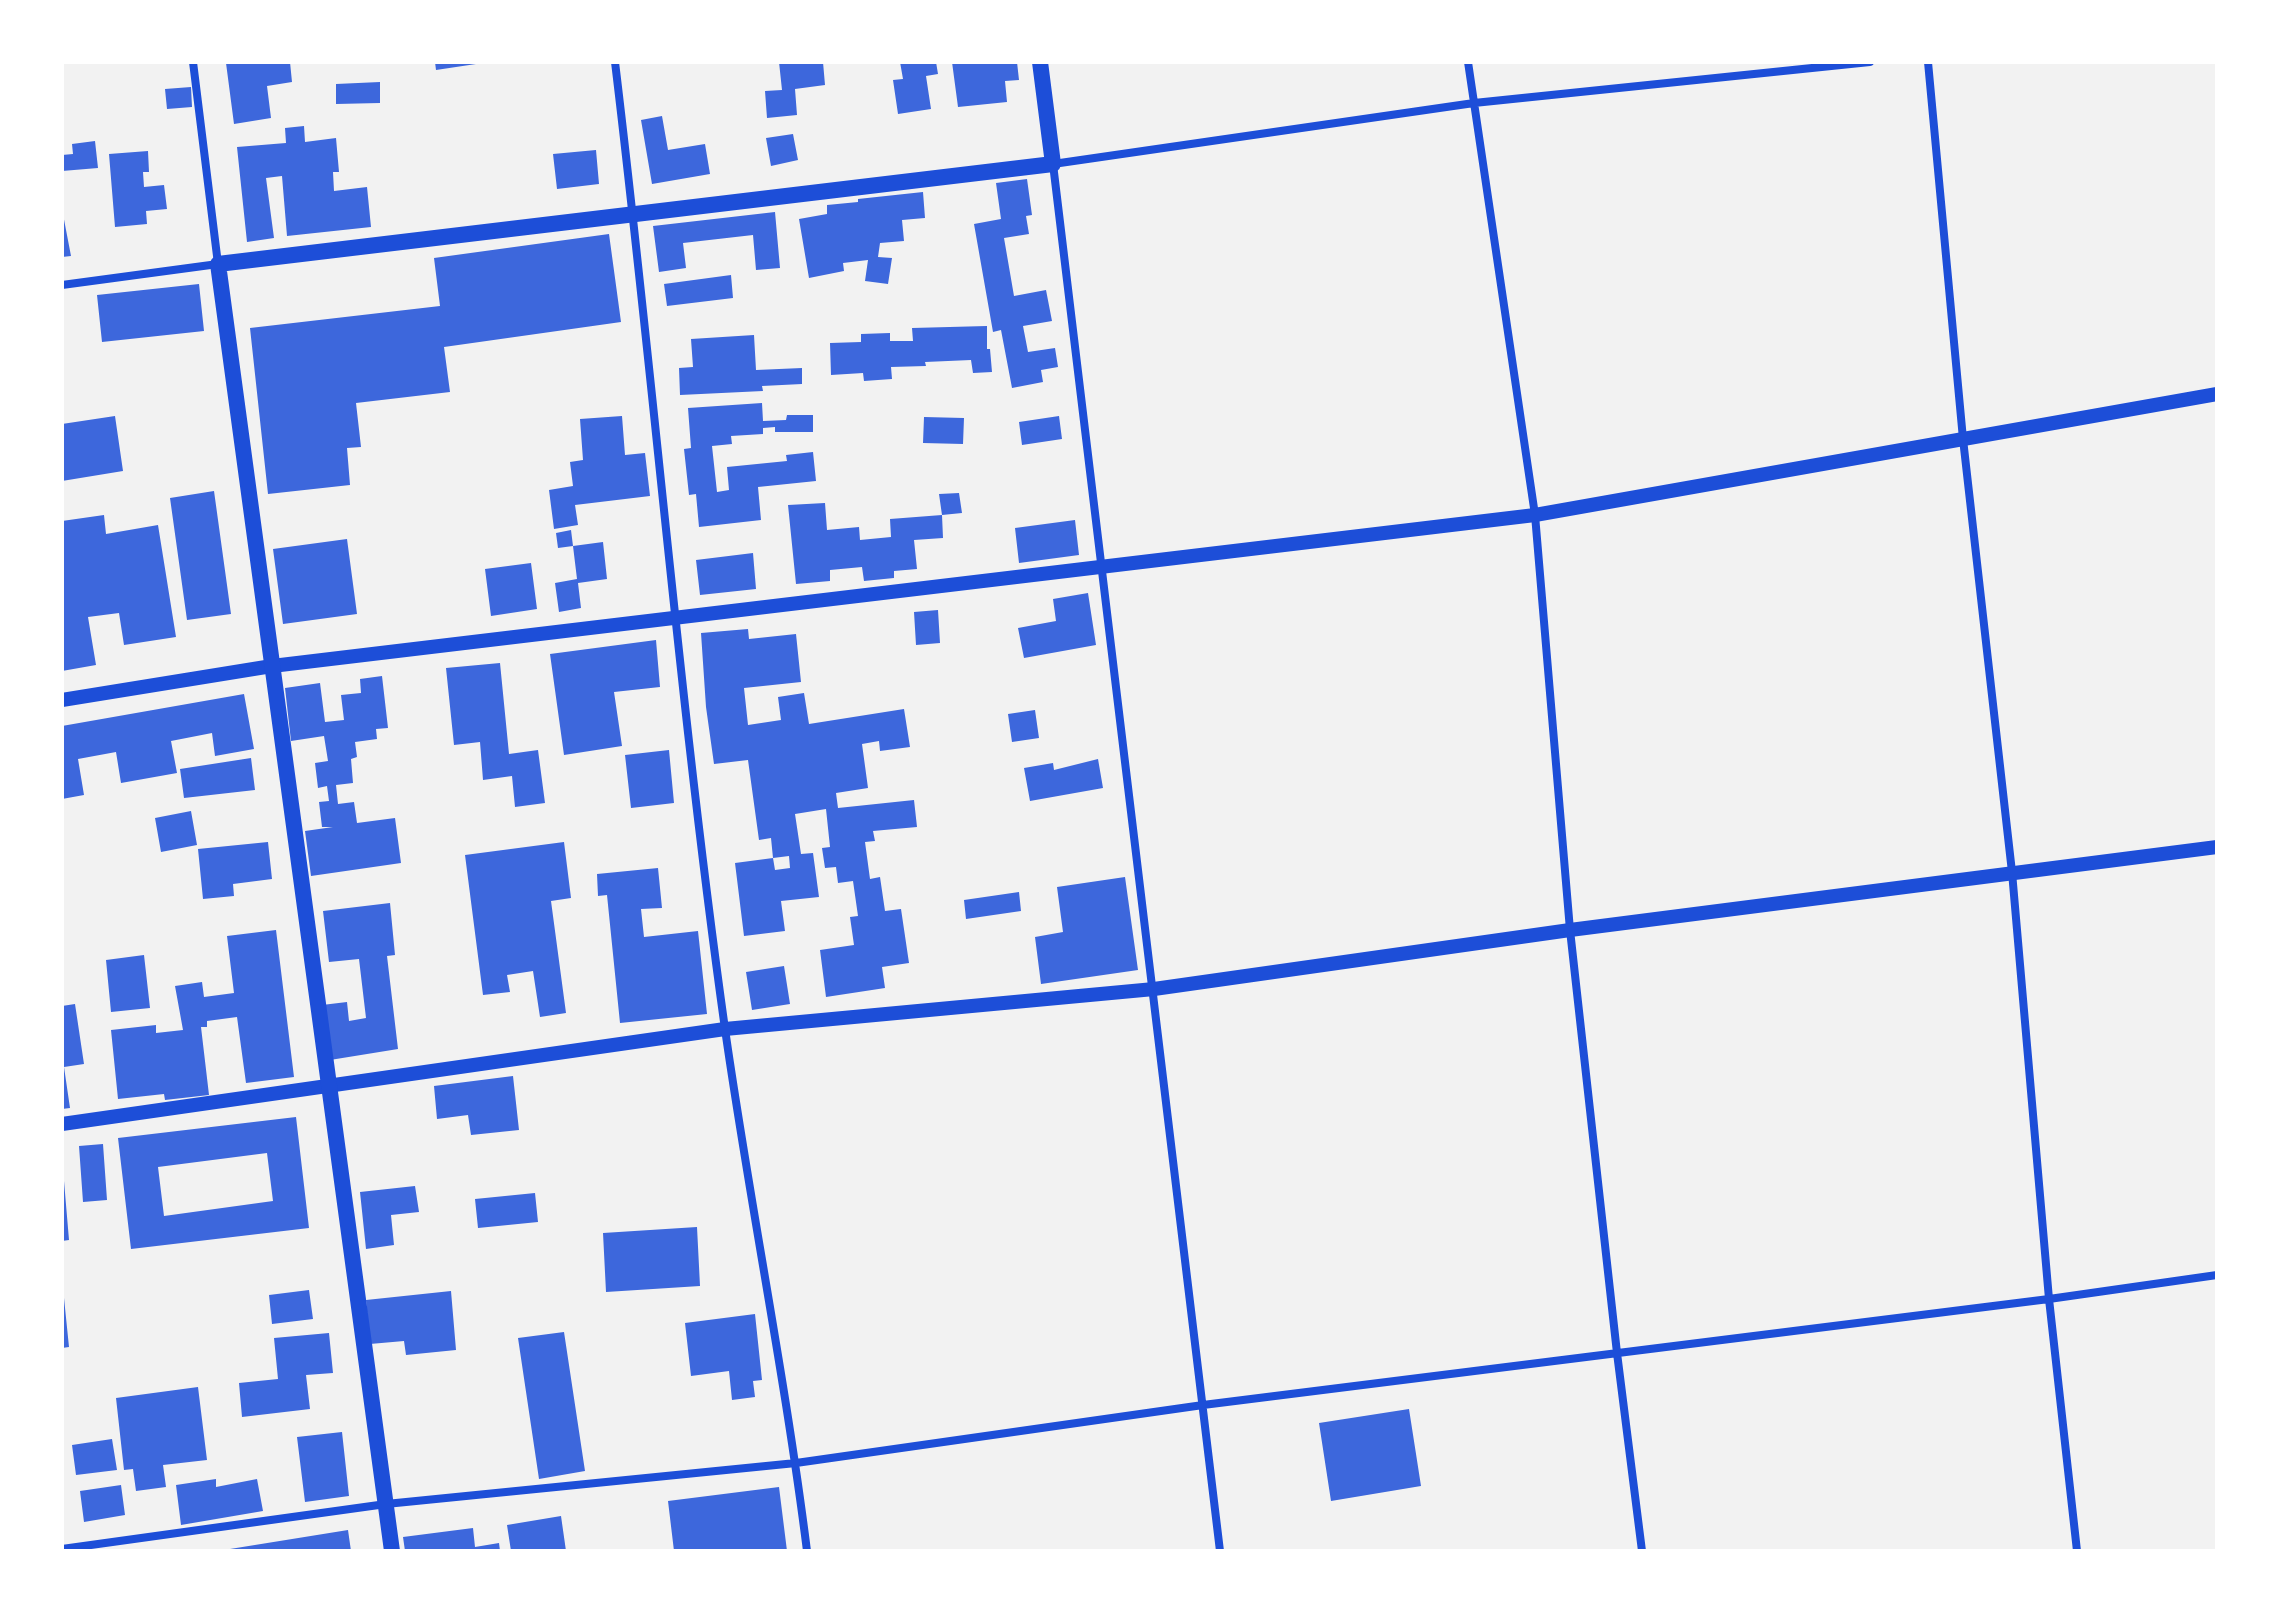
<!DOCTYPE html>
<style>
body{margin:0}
#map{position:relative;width:2279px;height:1613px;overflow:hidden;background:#f2f2f2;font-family:Karla,sans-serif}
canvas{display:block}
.frame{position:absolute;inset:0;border:64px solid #fff;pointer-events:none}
</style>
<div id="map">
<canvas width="2279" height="1613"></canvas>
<div class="frame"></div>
</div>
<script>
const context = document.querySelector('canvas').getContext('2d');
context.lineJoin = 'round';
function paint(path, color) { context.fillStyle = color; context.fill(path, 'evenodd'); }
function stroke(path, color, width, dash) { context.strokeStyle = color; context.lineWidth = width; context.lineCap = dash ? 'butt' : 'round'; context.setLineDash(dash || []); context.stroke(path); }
paint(new Path2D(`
 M 235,62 L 290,62 L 292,82 L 267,86 L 271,118 L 234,124 L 226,63 Z
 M 435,62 L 476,62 L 476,64 L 436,70 Z
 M 779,62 L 823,62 L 825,85 L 795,89 L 797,115 L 767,118 L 765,91 L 782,90 Z
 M 900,62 L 936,62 L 938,74 L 926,76 L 931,109 L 898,114 L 893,80 L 903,79 Z
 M 952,62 L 1017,62 L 1019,80 L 1005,81 L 1007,102 L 958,107 Z
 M 380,82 L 380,103 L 336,104 L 336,84 Z
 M 191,87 L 192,107 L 167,109 L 165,89 Z
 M 662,116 L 668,150 L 705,144 L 710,174 L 652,184 L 641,120 Z
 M 304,126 L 305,142 L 336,138 L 339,172 L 333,172 L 334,191 L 367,187 L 371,227 L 287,236 L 282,176 L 266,178 L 274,238 L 247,242 L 237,147 L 286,143 L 285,128 Z
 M 793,134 L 798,160 L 771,166 L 766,138 Z
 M 95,141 L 98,168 L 62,171 L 62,155 L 73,154 L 72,144 Z
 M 596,150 L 599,184 L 557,189 L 553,154 Z
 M 148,151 L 149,172 L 143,172 L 144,187 L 164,185 L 167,209 L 146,211 L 147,224 L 115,227 L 109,154 Z
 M 1027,179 L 1032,215 L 1026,216 L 1029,234 L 1004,238 L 1014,296 L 1046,290 L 1052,321 L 1023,326 L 1028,352 L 1055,348 L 1058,367 L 1041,370 L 1043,382 L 1012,388 L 1001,330 L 993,332 L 974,224 L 1001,219 L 996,183 Z
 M 923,192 L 925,218 L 902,220 L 904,241 L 880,243 L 878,257 L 892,258 L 888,284 L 865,281 L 868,260 L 843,263 L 844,271 L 809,278 L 799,219 L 827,214 L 827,205 L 858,202 L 858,199 Z
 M 62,209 L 71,256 L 62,257 Z
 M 775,212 L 780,268 L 756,270 L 753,235 L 683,243 L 686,268 L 659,272 L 653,226 Z
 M 609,234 L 621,322 L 444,347 L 450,392 L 356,403 L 361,447 L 347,448 L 350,485 L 268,494 L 250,328 L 440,306 L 434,258 Z
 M 731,275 L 733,298 L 667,306 L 664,284 Z
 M 199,284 L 204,331 L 102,342 L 97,295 Z
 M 987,326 L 987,349 L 990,349 L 992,372 L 973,373 L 971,360 L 925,362 L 926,366 L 891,367 L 892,379 L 864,381 L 863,373 L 831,375 L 830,343 L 861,342 L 861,334 L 890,333 L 890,341 L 913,341 L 912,328 Z
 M 754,335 L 756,370 L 802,368 L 802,384 L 762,386 L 763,391 L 680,395 L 679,368 L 693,367 L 691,339 Z
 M 762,403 L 763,421 L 786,420 L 787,415 L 813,415 L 813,432 L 775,432 L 775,427 L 763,428 L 763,434 L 731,436 L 732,444 L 712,446 L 717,492 L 729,490 L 727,467 L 787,461 L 786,455 L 813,452 L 816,481 L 758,487 L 761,520 L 699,527 L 696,494 L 689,495 L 684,449 L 691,448 L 688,408 Z
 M 115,416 L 123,471 L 62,481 L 62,424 Z
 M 622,416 L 625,455 L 645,453 L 650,496 L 575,505 L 578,525 L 554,529 L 549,490 L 573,486 L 570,462 L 583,460 L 580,419 Z
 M 1059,416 L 1062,439 L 1022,445 L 1019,422 Z
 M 924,417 L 964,418 L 963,444 L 923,443 Z
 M 214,491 L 231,614 L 187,620 L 170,498 Z
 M 959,493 L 962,513 L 942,515 L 939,494 Z
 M 825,503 L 827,530 L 859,527 L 860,540 L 891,537 L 890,519 L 942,515 L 943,538 L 914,540 L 917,569 L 894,571 L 894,578 L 864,581 L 862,567 L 830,570 L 830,581 L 796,584 L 788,505 Z
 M 104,515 L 106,534 L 158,525 L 176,637 L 124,645 L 119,613 L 88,617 L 96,665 L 62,671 L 62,521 Z
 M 1075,520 L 1079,555 L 1019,563 L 1015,528 Z
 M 571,530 L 573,546 L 558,548 L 556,533 Z
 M 347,539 L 357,614 L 283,624 L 273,549 Z
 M 603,542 L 607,579 L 578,583 L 581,608 L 559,612 L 555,583 L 577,579 L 573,546 Z
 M 753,553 L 756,589 L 700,595 L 696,560 Z
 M 531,563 L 537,609 L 491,616 L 485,569 Z
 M 1088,593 L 1096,645 L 1024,658 L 1018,628 L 1056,621 L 1053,599 Z
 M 938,610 L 940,643 L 916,645 L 914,612 Z
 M 748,629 L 749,639 L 796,634 L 801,682 L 744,688 L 748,725 L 781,720 L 778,697 L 804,693 L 809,724 L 904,709 L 910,747 L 880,751 L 879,741 L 862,744 L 868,788 L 836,793 L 838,808 L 914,800 L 917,827 L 873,831 L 875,841 L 865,842 L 870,879 L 880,877 L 885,911 L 901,909 L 909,963 L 882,967 L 885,988 L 826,997 L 820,950 L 854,945 L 850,917 L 858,916 L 853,881 L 838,883 L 836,867 L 825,868 L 822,848 L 830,847 L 826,809 L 795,814 L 801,854 L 813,853 L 819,897 L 781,901 L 785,931 L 744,936 L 735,863 L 773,858 L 775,870 L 790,868 L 789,856 L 773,858 L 771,838 L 759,840 L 748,760 L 714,764 L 706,707 L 701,633 Z
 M 656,640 L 660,687 L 614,692 L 622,746 L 564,755 L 550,654 Z
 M 500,663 L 509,754 L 538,750 L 545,803 L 515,807 L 512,776 L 483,780 L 480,742 L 454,745 L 446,668 Z
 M 382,676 L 388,728 L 376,729 L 377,739 L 355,742 L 357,757 L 351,759 L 353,783 L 336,785 L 338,804 L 354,802 L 357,823 L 395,818 L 401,863 L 311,876 L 305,831 L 333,827 L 322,827 L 319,802 L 329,801 L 327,786 L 318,788 L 315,763 L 328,761 L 324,736 L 291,741 L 285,688 L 320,683 L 325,722 L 344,720 L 341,695 L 361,693 L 360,679 Z
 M 244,694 L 254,749 L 215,756 L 212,733 L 171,741 L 177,773 L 121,783 L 116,752 L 78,759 L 84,795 L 62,799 L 62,726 Z
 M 1035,710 L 1039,738 L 1012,742 L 1008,714 Z
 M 669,750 L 674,803 L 631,808 L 625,755 Z
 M 251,758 L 255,790 L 184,798 L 180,769 Z
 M 1098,759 L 1103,788 L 1030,801 L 1024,768 L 1053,763 L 1054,770 Z
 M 191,811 L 197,845 L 161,852 L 155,818 Z
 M 268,842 L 272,879 L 233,884 L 234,896 L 203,899 L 198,849 Z
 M 564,842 L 571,898 L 551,901 L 566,1013 L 540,1017 L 533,971 L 507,975 L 510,992 L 483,995 L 465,855 Z
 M 658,868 L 662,908 L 641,909 L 644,937 L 698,931 L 707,1014 L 620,1023 L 607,895 L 598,896 L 597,874 Z
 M 1125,877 L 1138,970 L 1041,984 L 1035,937 L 1063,932 L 1057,887 Z
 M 1019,892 L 1021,911 L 966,919 L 964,900 Z
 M 390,903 L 395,955 L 387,956 L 398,1049 L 330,1060 L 322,1005 L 347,1002 L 349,1021 L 366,1018 L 359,959 L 329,962 L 323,911 Z
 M 276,930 L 294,1077 L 246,1083 L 237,1017 L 207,1021 L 207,1027 L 201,1027 L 209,1095 L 165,1100 L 164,1094 L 118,1099 L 111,1030 L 156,1025 L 156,1033 L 183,1030 L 175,986 L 202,982 L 204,997 L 234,993 L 227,936 Z
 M 144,955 L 150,1008 L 111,1012 L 106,960 Z
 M 784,966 L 790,1004 L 752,1010 L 746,972 Z
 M 75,1004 L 84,1064 L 64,1067 L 70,1108 L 62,1109 L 62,1006 Z
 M 513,1076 L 519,1130 L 471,1135 L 468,1115 L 437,1119 L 434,1086 Z
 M 296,1117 L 309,1228 L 131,1249 L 118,1138 ZM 267,1153 L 273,1201 L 164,1216 L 158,1167 Z
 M 103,1144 L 107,1200 L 83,1202 L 79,1146 Z
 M 62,1181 L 64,1181 L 69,1240 L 62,1241 Z
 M 415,1186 L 419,1212 L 391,1215 L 394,1245 L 366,1249 L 360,1192 Z
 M 535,1193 L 538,1222 L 478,1228 L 475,1199 Z
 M 697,1227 L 700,1286 L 606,1292 L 603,1233 Z
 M 309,1290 L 313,1319 L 272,1324 L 269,1295 Z
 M 451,1291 L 456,1350 L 406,1355 L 404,1341 L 370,1344 L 366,1300 Z
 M 64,1298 L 69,1347 L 62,1348 L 62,1299 Z
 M 755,1314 L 762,1380 L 753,1381 L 755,1397 L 732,1400 L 729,1371 L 691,1376 L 685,1323 Z
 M 564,1332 L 585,1471 L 539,1479 L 518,1338 Z
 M 329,1333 L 333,1373 L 306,1375 L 310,1409 L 242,1417 L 239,1383 L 278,1379 L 274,1338 Z
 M 198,1387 L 207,1460 L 163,1465 L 166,1487 L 136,1491 L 133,1469 L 124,1470 L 116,1398 Z
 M 1409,1409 L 1421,1486 L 1331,1501 L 1319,1423 Z
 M 342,1432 L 349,1496 L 305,1502 L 297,1437 Z
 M 112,1439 L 117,1470 L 76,1475 L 72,1445 Z
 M 216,1479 L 216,1487 L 257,1479 L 263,1511 L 181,1525 L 176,1485 Z
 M 121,1485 L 125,1515 L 84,1522 L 80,1491 Z
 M 779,1487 L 787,1551 L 674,1551 L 668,1501 Z
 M 561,1516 L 566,1551 L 511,1551 L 507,1525 Z
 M 473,1528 L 475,1547 L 499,1543 L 500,1551 L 405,1551 L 403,1537 Z
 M 348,1530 L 351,1551 L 230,1551 L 230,1549 Z`), '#3d67dc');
stroke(new Path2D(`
 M 615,62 C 654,384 680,708 725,1029 C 750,1204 785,1376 807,1551
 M 1468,62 L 1535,515 L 1570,930 L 1617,1353 L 1642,1551
 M 1928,62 L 1963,439 L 2012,872 L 2049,1299 L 2077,1551
 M 62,285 L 218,264 L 193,62
 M 62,1549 L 386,1504 L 796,1463 L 1203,1405 L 2049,1299 L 2217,1275
 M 1220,1551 L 1053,164 L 1474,103 L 1870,62`), '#1d4ed8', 8);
stroke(new Path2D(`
 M 62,700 L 272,666 L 1535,515 L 2217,394
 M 62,1124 L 725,1029 L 1154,989 L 1570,930 L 2217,847`), '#1d4ed8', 14);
stroke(new Path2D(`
 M 392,1551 L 218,264 L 1053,164 L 1040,62`), '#1d4ed8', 16);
</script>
